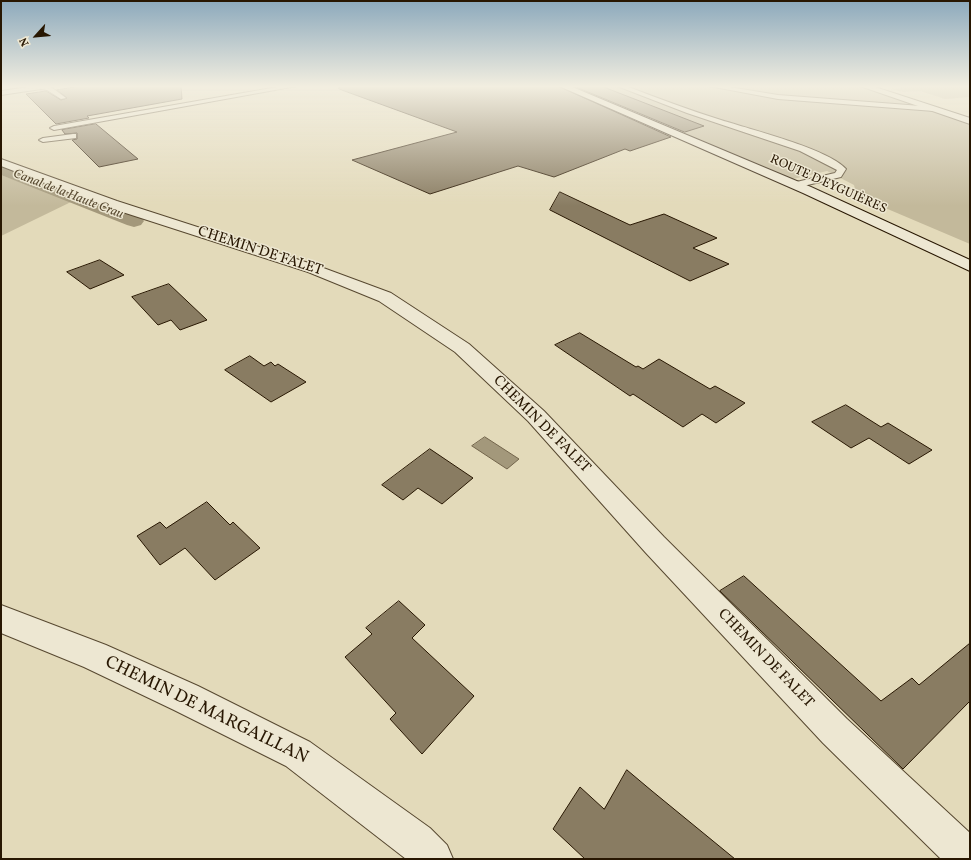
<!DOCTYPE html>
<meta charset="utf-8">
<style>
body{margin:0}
#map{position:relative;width:971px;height:860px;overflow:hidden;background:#e3daba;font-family:Vollkorn,serif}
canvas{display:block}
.frame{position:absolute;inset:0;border:2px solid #281702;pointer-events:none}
.north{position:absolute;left:16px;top:16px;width:40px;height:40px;-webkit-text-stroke:3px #ede7d2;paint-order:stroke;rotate:243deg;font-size:11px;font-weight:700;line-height:16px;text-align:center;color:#281702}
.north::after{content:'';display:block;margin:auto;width:14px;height:18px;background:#281702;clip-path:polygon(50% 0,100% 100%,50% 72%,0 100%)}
</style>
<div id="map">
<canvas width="971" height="860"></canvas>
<div class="frame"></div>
<div class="north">N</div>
</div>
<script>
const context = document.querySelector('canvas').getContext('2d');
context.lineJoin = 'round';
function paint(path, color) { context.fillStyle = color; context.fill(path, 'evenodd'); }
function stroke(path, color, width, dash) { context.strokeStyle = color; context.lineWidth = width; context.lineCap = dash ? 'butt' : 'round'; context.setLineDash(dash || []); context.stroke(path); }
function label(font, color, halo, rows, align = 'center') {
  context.font = font + ' Vollkorn,serif'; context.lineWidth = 3; context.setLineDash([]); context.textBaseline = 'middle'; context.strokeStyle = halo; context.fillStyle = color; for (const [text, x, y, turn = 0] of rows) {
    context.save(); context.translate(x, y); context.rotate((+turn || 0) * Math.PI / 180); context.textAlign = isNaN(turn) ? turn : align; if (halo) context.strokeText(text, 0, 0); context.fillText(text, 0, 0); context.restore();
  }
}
paint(new Path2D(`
 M 570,86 L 859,86 L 970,124 L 970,244 L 857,196 L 854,185 L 827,171 L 793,179 Z
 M 897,86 L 970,86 L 970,97 L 945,99 L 920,91 L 904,92 L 890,89 L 902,88 Z
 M 1,175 L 73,201 L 1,236 Z`), '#c3b99b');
const water = new Path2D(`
 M 485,437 L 519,459 L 507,469 L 472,446 Z`);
paint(water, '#a3987b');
stroke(water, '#72644b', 1);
paint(new Path2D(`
 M 1,164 L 141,217 L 144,221 L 141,225 L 134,227 L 127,225 L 1,175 Z`), '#a3987b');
const building = new Path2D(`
 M 82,86 L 181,86 L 182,99 L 87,116 L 89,118 L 56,124 L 26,94 L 46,91 L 61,100 L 67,98 L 57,90 Z
 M 340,86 L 558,86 L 671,137 L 630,151 L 625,149 L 554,177 L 518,166 L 430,194 L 352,160 L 457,132 L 339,89 Z
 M 574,86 L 601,86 L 704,126 L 685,132 Z
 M 96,124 L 138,159 L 99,167 L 72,140 L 77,139 L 77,133 L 65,134 L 62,130 Z
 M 560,192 L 630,225 L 664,214 L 717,238 L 693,248 L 729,264 L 690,281 L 550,210 Z
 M 100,260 L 124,275 L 90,289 L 67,272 Z
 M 169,284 L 207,320 L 180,330 L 171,320 L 158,325 L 132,297 Z
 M 580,333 L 636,367 L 638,366 L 643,369 L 659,359 L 710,389 L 715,386 L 745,403 L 716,423 L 702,414 L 683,427 L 633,394 L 630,396 L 555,345 Z
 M 250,356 L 264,366 L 271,362 L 275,366 L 278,364 L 306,382 L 271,402 L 225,370 Z
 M 846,405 L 881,427 L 888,423 L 932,450 L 909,464 L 869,438 L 851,448 L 812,422 Z
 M 430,449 L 473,478 L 442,504 L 418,488 L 403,500 L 382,485 Z
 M 207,502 L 230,525 L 233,522 L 260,548 L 215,580 L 185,548 L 160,565 L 137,536 L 160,522 L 166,528 Z
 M 744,576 L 881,701 L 912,678 L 919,685 L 970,643 L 970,701 L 903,769 L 720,591 Z
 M 399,601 L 425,625 L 412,638 L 474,696 L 422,754 L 390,719 L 396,713 L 345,657 L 372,634 L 366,628 Z
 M 627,770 L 652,791 L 735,859 L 585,859 L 553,829 L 580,787 L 604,809 Z`);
paint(building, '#897c62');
stroke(building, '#281702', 1);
const lane = new Path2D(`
 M 35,86 L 51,87 L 66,98 L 61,99 L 47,90 L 41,89 L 1,95 L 1,91 Z
 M 283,86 L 297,86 L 54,130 L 50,128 L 54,126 Z
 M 617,86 L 626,86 C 657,98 689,110 721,120 C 749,129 829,149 846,169 L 841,177 L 795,188 L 792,187 L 792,183 L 835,173 L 837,170 L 800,151 L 687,113 Z
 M 709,86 L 723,86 L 778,95 L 934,107 L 938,109 L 934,111 L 778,99 Z
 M 73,134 L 76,134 L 76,138 L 43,142 L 39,140 L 43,138 Z`);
const street = new Path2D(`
 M 860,86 L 872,86 L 970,118 L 970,124 Z
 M 1,159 L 117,201 L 318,266 L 391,293 L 469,344 L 544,411 L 664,537 L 847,719 L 970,833 L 970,859 L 941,859 L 823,743 L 646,553 L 528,421 L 455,352 L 379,301 L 308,272 L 107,207 L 1,166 Z
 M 1,605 L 106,645 L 198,686 L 310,742 L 430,828 L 447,845 L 453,859 L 406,859 L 286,766 L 174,710 L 84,667 L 1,633 Z`);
const secondary = new Path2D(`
 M 559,86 L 570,86 L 811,187 L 970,260 L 970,271 L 803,193 Z`);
stroke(lane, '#574830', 2);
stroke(street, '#574830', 2);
stroke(secondary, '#281702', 2);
paint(lane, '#ede7d2');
paint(street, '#ede7d2');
paint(secondary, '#ede7d2');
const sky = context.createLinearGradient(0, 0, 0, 206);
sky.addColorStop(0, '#8ca9bc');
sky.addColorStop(0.42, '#f2eee0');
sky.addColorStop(1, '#f2eee000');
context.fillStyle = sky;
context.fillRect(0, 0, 971, 206);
label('13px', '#281702', '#ede7d2', [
 ["ROUTE D'EYGUIÈRES",828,185,24]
]);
label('italic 13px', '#594b32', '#ede7d2', [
 ["Canal de la Haute Crau",68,195,21]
]);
label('15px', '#281702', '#ede7d2', [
 ["CHEMIN DE FALET",260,252,18],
 ["CHEMIN DE FALET",541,425,45],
 ["CHEMIN DE FALET",765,659,46]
]);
label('18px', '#281702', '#ede7d2', [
 ["CHEMIN DE MARGAILLAN",206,711,26]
]);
</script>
